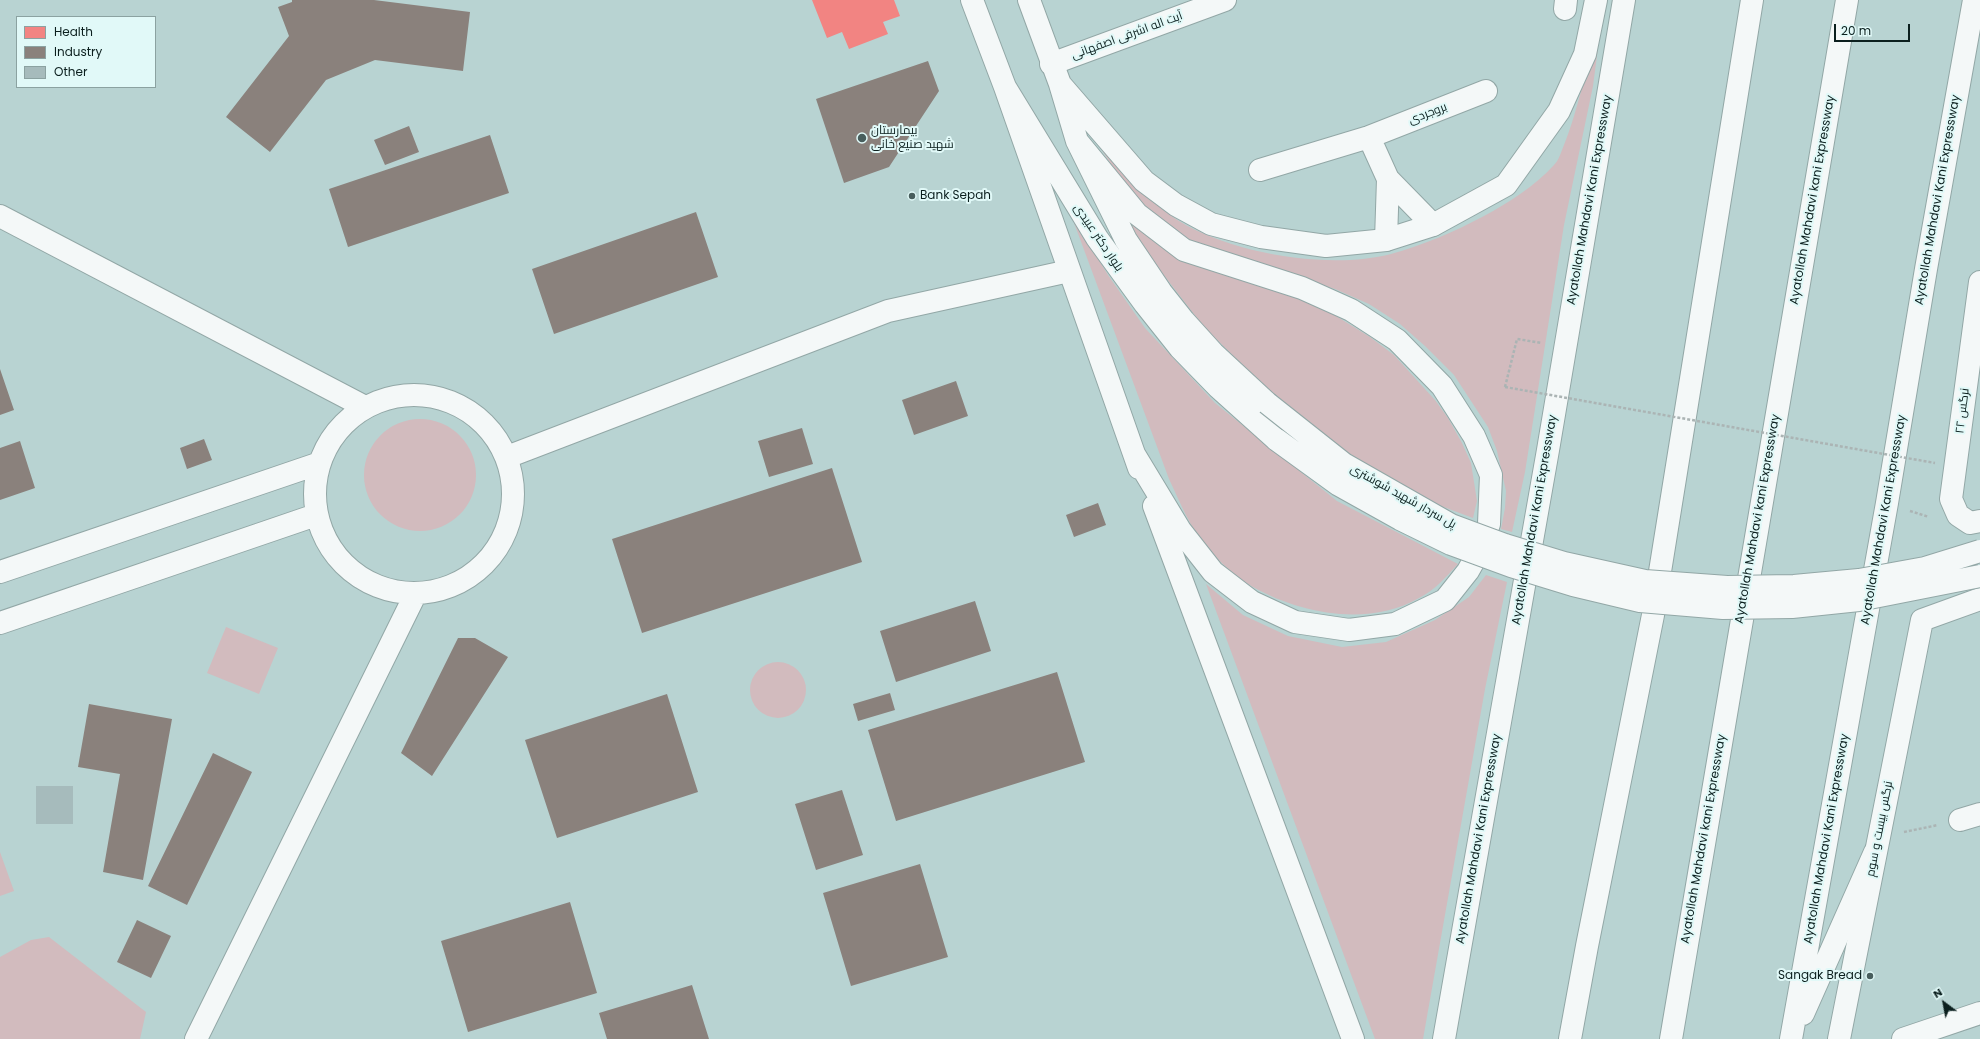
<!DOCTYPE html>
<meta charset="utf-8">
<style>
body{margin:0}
#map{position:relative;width:1980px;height:1039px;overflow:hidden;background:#b8d3d2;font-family:Poppins,sans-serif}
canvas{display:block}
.legend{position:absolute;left:16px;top:16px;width:140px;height:72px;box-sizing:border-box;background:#e1f9f8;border:1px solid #8ba2a1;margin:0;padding:5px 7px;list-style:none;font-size:12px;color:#0b1f1e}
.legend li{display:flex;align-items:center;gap:8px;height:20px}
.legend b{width:20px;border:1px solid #8ba2a1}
.north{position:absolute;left:1924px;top:983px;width:40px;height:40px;-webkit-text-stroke:3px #e1f9f8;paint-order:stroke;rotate:328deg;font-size:11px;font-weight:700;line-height:16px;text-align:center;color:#0b1f1e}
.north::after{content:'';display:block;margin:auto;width:14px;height:18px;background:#0b1f1e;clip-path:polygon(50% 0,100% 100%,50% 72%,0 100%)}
.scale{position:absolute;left:1834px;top:24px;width:76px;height:18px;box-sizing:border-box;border:2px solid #0b1f1e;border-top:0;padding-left:5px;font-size:12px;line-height:14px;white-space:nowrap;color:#0b1f1e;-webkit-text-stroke:3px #e1f9f8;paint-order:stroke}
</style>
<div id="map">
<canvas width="1980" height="1039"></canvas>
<ul class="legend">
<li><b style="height:11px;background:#f28482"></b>Health</li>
<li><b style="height:11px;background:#8a817c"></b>Industry</li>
<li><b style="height:11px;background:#a6bbbc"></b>Other</li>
</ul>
<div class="north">N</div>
<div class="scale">20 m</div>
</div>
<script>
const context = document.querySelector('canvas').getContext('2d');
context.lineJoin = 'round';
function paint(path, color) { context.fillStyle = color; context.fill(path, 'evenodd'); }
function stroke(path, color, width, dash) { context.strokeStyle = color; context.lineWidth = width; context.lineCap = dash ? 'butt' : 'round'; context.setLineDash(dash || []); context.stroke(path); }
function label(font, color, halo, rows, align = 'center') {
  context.font = font + ' Poppins,Cairo,sans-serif'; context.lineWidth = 4; context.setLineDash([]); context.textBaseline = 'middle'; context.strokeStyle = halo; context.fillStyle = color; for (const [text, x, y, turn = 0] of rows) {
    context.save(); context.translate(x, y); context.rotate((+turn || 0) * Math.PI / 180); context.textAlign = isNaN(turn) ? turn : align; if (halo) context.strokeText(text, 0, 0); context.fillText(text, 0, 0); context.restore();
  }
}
paint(new Path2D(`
 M 1601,25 L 1593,86 L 1564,225 L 1525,472 L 1512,532 L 1501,529 L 1505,508 L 1506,491 L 1497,451 L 1488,427 L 1454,375 L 1425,346 L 1400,324 L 1369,304 L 1335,289 L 1197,246 L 1145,209 L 1125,185 L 1097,143 C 1117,164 1137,185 1159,204 C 1165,210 1172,217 1179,221 C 1233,254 1330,270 1391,254 C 1423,245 1454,232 1484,216 C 1508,203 1535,186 1554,165 C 1558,161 1560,155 1562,150 C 1572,126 1578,102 1585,77 C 1589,59 1595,42 1601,25 Z
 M 1119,205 L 1172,254 L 1210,270 L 1306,301 L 1328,311 L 1370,337 L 1394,355 L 1435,400 L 1448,418 L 1462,443 L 1471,463 L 1477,501 L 1473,518 L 1433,503 L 1353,461 L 1295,417 L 1203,326 L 1146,252 Z
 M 1070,212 L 1108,275 L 1145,328 L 1215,403 L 1337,501 L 1458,564 C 1446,577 1435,590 1419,598 C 1369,627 1301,614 1253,587 C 1236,578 1220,562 1207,548 C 1190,528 1180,502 1169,479 Z
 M364 475a56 56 0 1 1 112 0a56 56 0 1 1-112 0Z
 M 1486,575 L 1507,582 L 1485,689 L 1423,1039 L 1375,1039 L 1206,584 L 1243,615 L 1288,636 L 1342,647 L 1386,642 L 1435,620 L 1469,597 Z
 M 226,627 L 278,648 L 259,694 L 207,673 Z
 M750 690a28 28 0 1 1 56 0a28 28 0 1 1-56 0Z
 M 0,852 L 14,891 L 0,896 Z
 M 49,937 L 146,1012 L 140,1039 L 0,1039 L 0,957 L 31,940 Z`), '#d2bbbe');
paint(new Path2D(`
 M 812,0 L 894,0 L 900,16 L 883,22 L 888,34 L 849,49 L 842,32 L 827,38 Z`), '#f28482');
paint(new Path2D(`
 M 292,0 L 374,0 L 470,12 L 463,71 L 375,60 L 326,80 L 270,152 L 226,117 L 289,36 L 278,7 L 292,2 Z
 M 928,61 L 939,91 L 889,167 L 844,183 L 816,99 Z
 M 409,126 L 419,152 L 385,165 L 374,140 Z
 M 490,135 L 509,193 L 348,247 L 329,189 Z
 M 696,212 L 718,277 L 554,334 L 532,269 Z
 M 0,369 L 14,410 L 0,415 Z
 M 956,381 L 968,416 L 914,435 L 902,400 Z
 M 802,428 L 813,464 L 769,477 L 758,441 Z
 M 204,439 L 212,460 L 187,469 L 180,448 Z
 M 20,441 L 35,488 L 0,500 L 0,448 Z
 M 832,468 L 862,562 L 642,633 L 612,539 Z
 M 1098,503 L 1106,525 L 1074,537 L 1066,515 Z
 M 975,601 L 991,651 L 896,682 L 880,631 Z
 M 458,638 L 475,638 L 508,657 L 432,776 L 401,753 Z
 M 1057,672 L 1085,762 L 896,821 L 868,730 Z
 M 890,693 L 895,710 L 858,721 L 853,704 Z
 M 667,694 L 698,792 L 557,838 L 525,740 Z
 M 89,704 L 172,719 L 143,880 L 103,872 L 120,774 L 78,767 Z
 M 213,753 L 252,772 L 187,905 L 148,886 Z
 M 842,790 L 863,855 L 816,870 L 795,804 Z
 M 920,864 L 948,957 L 851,986 L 823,893 Z
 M 570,902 L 597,993 L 468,1032 L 441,941 Z
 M 137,920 L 171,936 L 151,978 L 117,962 Z
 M 692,985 L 709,1039 L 607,1039 L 599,1013 Z`), '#8a817c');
paint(new Path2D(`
 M 36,786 L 73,786 L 73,824 L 36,824 Z`), '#a6bbbc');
const minor = new Path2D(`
 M 1565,9 L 1566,0
 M 1051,64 L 1225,0
 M 1369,137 L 1388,179 L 1433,225
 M 1260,170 L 1369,137 L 1486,91
 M 0,216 L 365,407
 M 1386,240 L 1388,179
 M315 494a99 99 0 1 1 198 0a99 99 0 1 1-198 0Z
 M 507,457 L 888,311 L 1069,271
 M 0,572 L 320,463
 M 0,623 L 316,515
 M 1960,820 L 1980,814
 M 196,1039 L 416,593
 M 1903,1039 L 1980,1013`);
const tertiary = new Path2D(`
 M 1980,282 L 1951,499 L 1958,515 L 1970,523 L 1980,521
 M 1839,1039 L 1922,620 L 1980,599`);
const secondary = new Path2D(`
 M 972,0 L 1005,87 L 1097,238 L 1145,304 L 1180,348 L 1218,387 L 1277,440
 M 1029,0 L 1060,84 L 1077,141 L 1126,240 L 1161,292 L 1184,321 L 1213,353 L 1267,403
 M 1060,84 L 1144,181 L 1176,205 L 1211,224 L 1261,237 L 1326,246 L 1386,240 L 1433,225 L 1506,185 L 1559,111 L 1585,54 L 1596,0
 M 1005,87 L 1139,468
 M 1077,141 L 1137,214 L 1184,250 L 1302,288 L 1351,310 L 1397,340 L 1442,386 L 1474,436 L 1491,475 L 1489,524 L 1481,548 L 1468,571 L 1445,600 L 1395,624 L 1349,630 L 1295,622 L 1252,602 L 1213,572 L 1180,530 L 1134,454
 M 1154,506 L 1353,1039`);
const primary = new Path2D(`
 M 1803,1014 L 1875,852
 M 1444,1039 L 1548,450 L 1624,0
 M 1791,1039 L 1887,503 L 1926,269 L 1974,0`);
const trunk = new Path2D(`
 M 1570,1039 L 1587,946 L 1653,615 L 1752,0
 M 1671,1039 L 1847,0`);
stroke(minor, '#92a7a6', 24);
stroke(tertiary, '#92a7a6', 24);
stroke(secondary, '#92a7a6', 24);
stroke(primary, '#92a7a6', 24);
stroke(trunk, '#92a7a6', 24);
stroke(new Path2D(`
 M 1505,387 L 1517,339 L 1542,343
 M 1910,511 L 1929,517
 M 1904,832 L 1938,825`), '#abb4b4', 2.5, [3, 2]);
stroke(minor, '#f4f8f8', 22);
stroke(tertiary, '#f4f8f8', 22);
stroke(secondary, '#f4f8f8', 22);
stroke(primary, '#f4f8f8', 22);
stroke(trunk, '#f4f8f8', 22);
const secondaryBridge = new Path2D(`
 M 1267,403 L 1344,464 L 1451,525 L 1505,545 L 1564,563 L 1645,581 L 1727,587 L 1794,586 L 1859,580 L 1925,568 L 1980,551
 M 1277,440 L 1339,485 L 1400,519 L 1451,544 L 1511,566 L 1573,585 L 1640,601 L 1723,608 L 1792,607 L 1859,600 L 1980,576`);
stroke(secondaryBridge, '#92a7a6', 24, []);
stroke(new Path2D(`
 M 1505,387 L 1935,463`), '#abb4b4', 2.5, [3, 2]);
stroke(secondaryBridge, '#f4f8f8', 22);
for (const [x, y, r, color] of [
 [862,138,5,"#485e5d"],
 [912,196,4,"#485e5d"],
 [1870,976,4,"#485e5d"]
]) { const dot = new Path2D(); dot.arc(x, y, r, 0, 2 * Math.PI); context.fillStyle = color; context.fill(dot); stroke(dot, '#e1f9f8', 1.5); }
label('12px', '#0b1f1e', '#e1f9f8', [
 ["آیت اله اشرفی اصفهانی",1127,36,-20],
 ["بروجردی",1428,114,-21],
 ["Ayatollah Mahdavi Kani Expressway",1590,200,-80],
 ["Ayatollah Mahdavi kani Expressway",1813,200,-80],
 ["Ayatollah Mahdavi Kani Expressway",1938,200,-80],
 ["بلوار دکتر عبیدی",1098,238,56],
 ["نرگس ۲۲",1963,411,-83],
 ["پل سردار شهید شوشتری",1403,497,29],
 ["Ayatollah Mahdavi kani Expressway",1758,519,-80],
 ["Ayatollah Mahdavi Kani Expressway",1535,520,-80],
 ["Ayatollah Mahdavi Kani Expressway",1884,520,-80],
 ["نرگس بیست و سوم",1880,829,-79],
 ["Ayatollah Mahdavi Kani Expressway",1479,839,-80],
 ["Ayatollah Mahdavi kani Expressway",1704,839,-80],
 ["Ayatollah Mahdavi Kani Expressway",1827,839,-80]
]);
label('12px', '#0b1f1e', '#e1f9f8', [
 ["بیمارستان",871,131],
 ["شهید صنیع خانی",871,145],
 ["Bank Sepah",920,196],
 ["Sangak Bread",1862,976,"right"]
], 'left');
</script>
